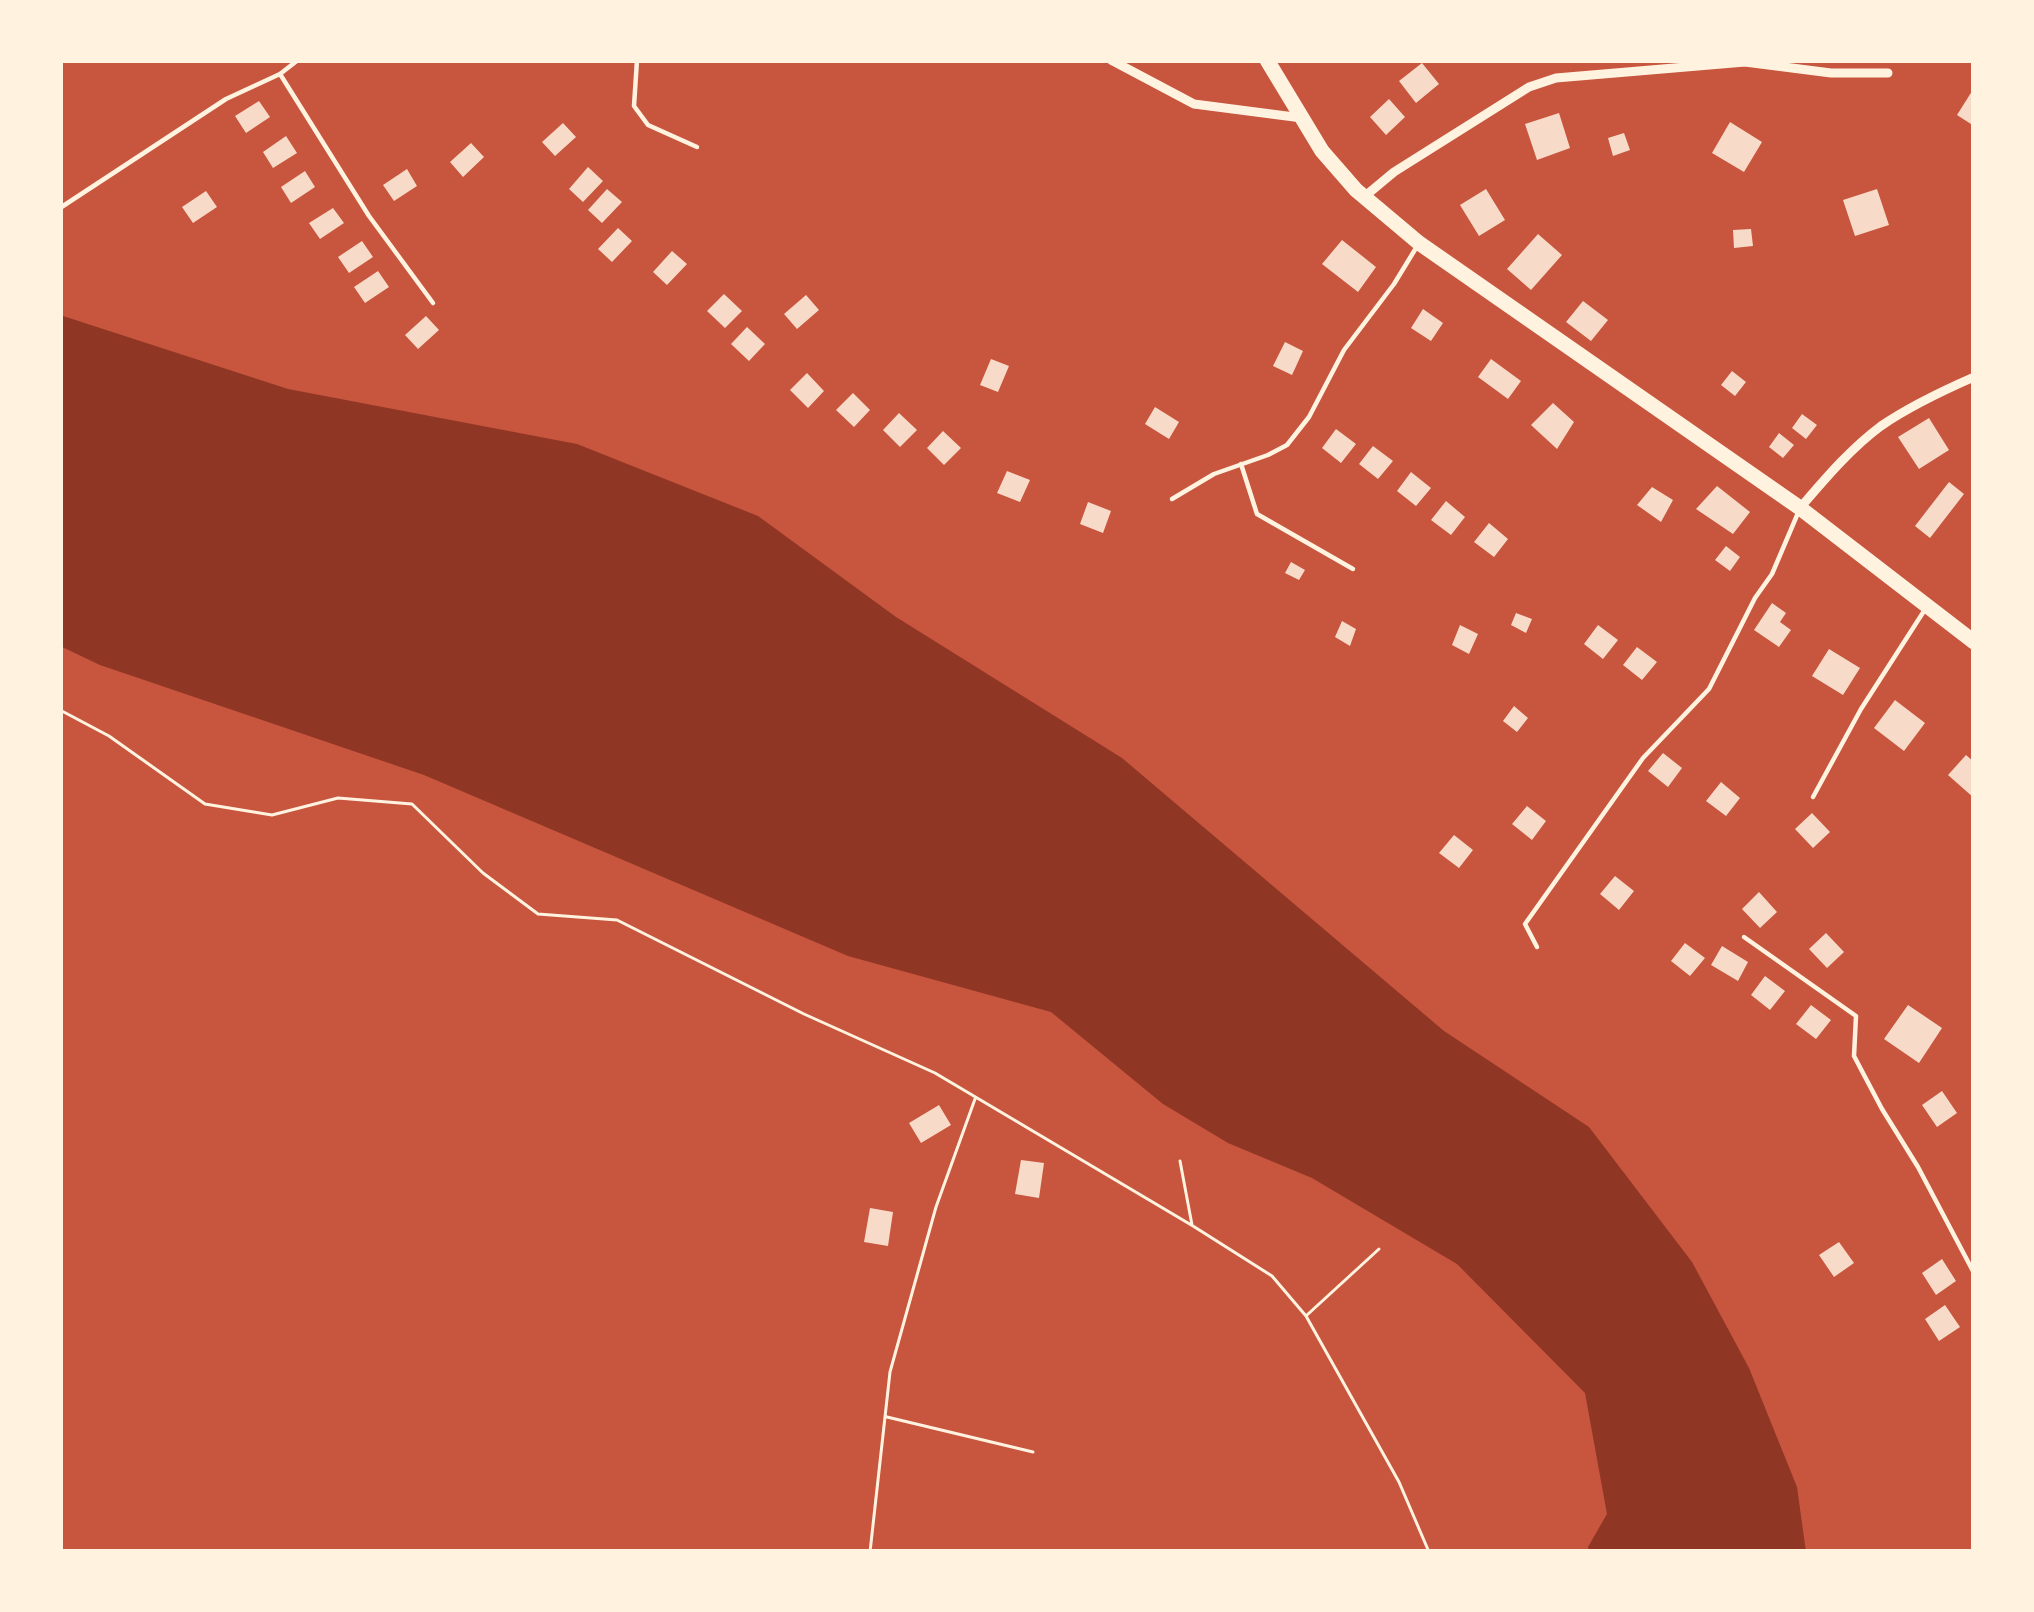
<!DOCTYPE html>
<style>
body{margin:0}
#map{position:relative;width:2034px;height:1612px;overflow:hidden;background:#c8553d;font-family:"PT Sans Narrow",sans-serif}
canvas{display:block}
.frame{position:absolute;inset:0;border:63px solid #fff3e0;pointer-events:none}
</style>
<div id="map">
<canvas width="2034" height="1612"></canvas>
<div class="frame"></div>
</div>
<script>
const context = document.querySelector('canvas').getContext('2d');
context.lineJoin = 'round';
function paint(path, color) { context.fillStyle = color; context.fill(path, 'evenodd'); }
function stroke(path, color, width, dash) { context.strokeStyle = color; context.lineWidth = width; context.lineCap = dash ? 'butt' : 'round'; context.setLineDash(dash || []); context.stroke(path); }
paint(new Path2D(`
 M 60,315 L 288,389 L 577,444 L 758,516 L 896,617 L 1122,758 L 1444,1031 L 1589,1127 L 1692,1262 L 1749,1368 L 1797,1487 L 1806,1552 L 1589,1552 L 1588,1547 L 1607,1514 L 1585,1393 L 1457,1264 L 1312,1178 L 1228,1143 L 1163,1104 L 1051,1012 L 848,956 L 424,775 L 100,665 L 60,646 Z`), '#8f3625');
paint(new Path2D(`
 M 1422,63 L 1439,84 L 1416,103 L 1399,81 Z
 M 1974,88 L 1974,126 L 1957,115 Z
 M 1389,99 L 1405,117 L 1386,135 L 1370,117 Z
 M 259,101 L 270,117 L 246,133 L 235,116 Z
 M 1559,113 L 1570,148 L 1537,160 L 1525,124 Z
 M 1730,122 L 1762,142 L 1744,172 L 1712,153 Z
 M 563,123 L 576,137 L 555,156 L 542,142 Z
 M 1624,133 L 1630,150 L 1613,156 L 1608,138 Z
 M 286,136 L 297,153 L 273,168 L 263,152 Z
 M 471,143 L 484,157 L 463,177 L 450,162 Z
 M 588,167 L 603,181 L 583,202 L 569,189 Z
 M 407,169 L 417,186 L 394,201 L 383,185 Z
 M 305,171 L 315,187 L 291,203 L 281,187 Z
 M 607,189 L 622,202 L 602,223 L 588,210 Z
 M 1486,189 L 1505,220 L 1479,236 L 1460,205 Z
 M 1877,189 L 1889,225 L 1855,236 L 1843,200 Z
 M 206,191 L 217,207 L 193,223 L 182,207 Z
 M 333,208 L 344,223 L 320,239 L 309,223 Z
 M 618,228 L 632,241 L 612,262 L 598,249 Z
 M 1751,229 L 1753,246 L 1734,248 L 1733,230 Z
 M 1538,234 L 1562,255 L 1531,290 L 1507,269 Z
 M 1342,240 L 1376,267 L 1358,292 L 1322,264 Z
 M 362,241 L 373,257 L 349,273 L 338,257 Z
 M 672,251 L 687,264 L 667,285 L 653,272 Z
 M 378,271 L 389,287 L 365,303 L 354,287 Z
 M 724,294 L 742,311 L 725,328 L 707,311 Z
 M 806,295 L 819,310 L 797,329 L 784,314 Z
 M 1583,301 L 1608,320 L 1591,341 L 1566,322 Z
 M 1423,309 L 1443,323 L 1431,341 L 1411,328 Z
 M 426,316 L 439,330 L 418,349 L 405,335 Z
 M 747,327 L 765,344 L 749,361 L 731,344 Z
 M 1285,342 L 1303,351 L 1292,375 L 1273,366 Z
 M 991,359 L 1009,366 L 998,392 L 980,385 Z
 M 1491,359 L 1521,381 L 1508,399 L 1478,377 Z
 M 1732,371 L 1746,382 L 1735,396 L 1721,385 Z
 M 807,373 L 824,391 L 808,408 L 790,390 Z
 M 853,393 L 870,410 L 854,427 L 836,410 Z
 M 1553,403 L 1574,422 L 1557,449 L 1531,425 Z
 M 1155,407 L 1179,422 L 1169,439 L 1145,424 Z
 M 899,413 L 917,430 L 900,447 L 883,430 Z
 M 1802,414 L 1817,425 L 1806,439 L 1792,428 Z
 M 1929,418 L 1949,450 L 1919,469 L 1898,437 Z
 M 1336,429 L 1356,444 L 1341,463 L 1322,448 Z
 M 943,431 L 961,448 L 944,465 L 927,448 Z
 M 1779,433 L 1794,445 L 1783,458 L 1769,447 Z
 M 1373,446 L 1393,461 L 1378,479 L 1359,464 Z
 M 1007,471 L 1030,480 L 1020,502 L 997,493 Z
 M 1411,472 L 1431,488 L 1416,506 L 1397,491 Z
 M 1949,482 L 1964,494 L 1930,538 L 1915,526 Z
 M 1717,486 L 1750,512 L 1733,534 L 1696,509 Z
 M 1652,487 L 1673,500 L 1661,522 L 1637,505 Z
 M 1446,501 L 1465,517 L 1451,535 L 1431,520 Z
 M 1088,502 L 1111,511 L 1103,533 L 1080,524 Z
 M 1489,523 L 1508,539 L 1494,557 L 1474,542 Z
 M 1726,546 L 1740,557 L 1730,571 L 1715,560 Z
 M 1291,562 L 1305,570 L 1299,580 L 1285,573 Z
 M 1772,603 L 1786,613 L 1780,622 L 1791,630 L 1779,647 L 1754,630 Z
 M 1516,613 L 1532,619 L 1526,633 L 1511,625 Z
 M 1342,621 L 1356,629 L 1350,646 L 1335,637 Z
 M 1460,625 L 1478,634 L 1469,654 L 1452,645 Z
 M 1598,625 L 1618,640 L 1603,659 L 1584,644 Z
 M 1637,647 L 1657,662 L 1642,680 L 1623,665 Z
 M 1829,649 L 1860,668 L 1843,695 L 1812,676 Z
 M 1895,700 L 1925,723 L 1904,751 L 1874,728 Z
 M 1514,706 L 1528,718 L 1517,732 L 1503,721 Z
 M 1663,753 L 1682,768 L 1668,787 L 1648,771 Z
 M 1966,755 L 1974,762 L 1974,798 L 1948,775 Z
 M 1721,782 L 1740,798 L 1726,816 L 1706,801 Z
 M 1527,806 L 1546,821 L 1532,840 L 1512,824 Z
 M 1812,813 L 1830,832 L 1813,848 L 1795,829 Z
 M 1454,835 L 1473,850 L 1459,868 L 1439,853 Z
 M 1615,876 L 1634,891 L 1619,910 L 1600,894 Z
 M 1759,892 L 1777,912 L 1760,928 L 1742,909 Z
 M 1826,933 L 1844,952 L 1827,968 L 1809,949 Z
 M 1685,943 L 1705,958 L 1690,976 L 1671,961 Z
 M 1722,946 L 1748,962 L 1738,981 L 1711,965 Z
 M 1765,976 L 1785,991 L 1770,1010 L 1751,995 Z
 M 1811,1005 L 1831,1020 L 1816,1039 L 1796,1024 Z
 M 1908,1005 L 1942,1028 L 1919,1063 L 1884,1039 Z
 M 1942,1091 L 1957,1113 L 1937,1127 L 1922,1105 Z
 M 939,1105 L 951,1125 L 921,1143 L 909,1123 Z
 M 1021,1160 L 1044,1163 L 1039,1198 L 1015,1194 Z
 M 870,1208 L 893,1212 L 888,1246 L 864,1242 Z
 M 1839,1242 L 1854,1263 L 1834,1277 L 1819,1255 Z
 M 1942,1259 L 1956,1281 L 1936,1295 L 1922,1273 Z
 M 1945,1305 L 1960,1327 L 1939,1341 L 1925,1319 Z`), '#f7dbc8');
stroke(new Path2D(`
 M 60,710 L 109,736 L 205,804 L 272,815 L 338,798 L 412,804 L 483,873 L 538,914 L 617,920 L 804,1014 L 935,1073 L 1193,1226 L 1272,1276 L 1306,1316 L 1399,1482 L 1429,1552
 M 1180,1161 L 1192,1225
 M 1307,1315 L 1379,1249
 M 887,1417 L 1033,1452
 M 870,1552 L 890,1372 L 936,1207 L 975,1099`), '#fff3e0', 3);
stroke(new Path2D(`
 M 637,60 L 634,106 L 648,125 L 697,147
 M 280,74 L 369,216 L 433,303
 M 60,208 L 226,99 L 280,74 L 298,60
 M 1241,464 L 1257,514 L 1353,569
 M 1172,499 L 1214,474 L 1268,455 L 1287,445 L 1309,417 L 1344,350 L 1394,284 L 1416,248
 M 1813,797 L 1861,709 L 1924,611
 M 1744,937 L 1856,1016 L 1854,1056 L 1882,1109 L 1918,1167 L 1974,1273
 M 1537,947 L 1525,924 L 1643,758 L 1709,689 L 1755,598 L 1772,574 L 1798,513`), '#fff3e0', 4.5);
stroke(new Path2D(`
 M 1111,60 L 1194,104 L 1302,118
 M 1364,197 L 1394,172 L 1529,87 L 1556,78 L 1745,62 L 1831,73 L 1888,73
 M 1800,508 C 1825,479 1850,449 1881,426 C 1910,406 1942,391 1974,377`), '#fff3e0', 9);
stroke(new Path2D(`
 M 1267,60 L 1322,151 L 1356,190 L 1419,243 L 1800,508 L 1974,642`), '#fff3e0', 15);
</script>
